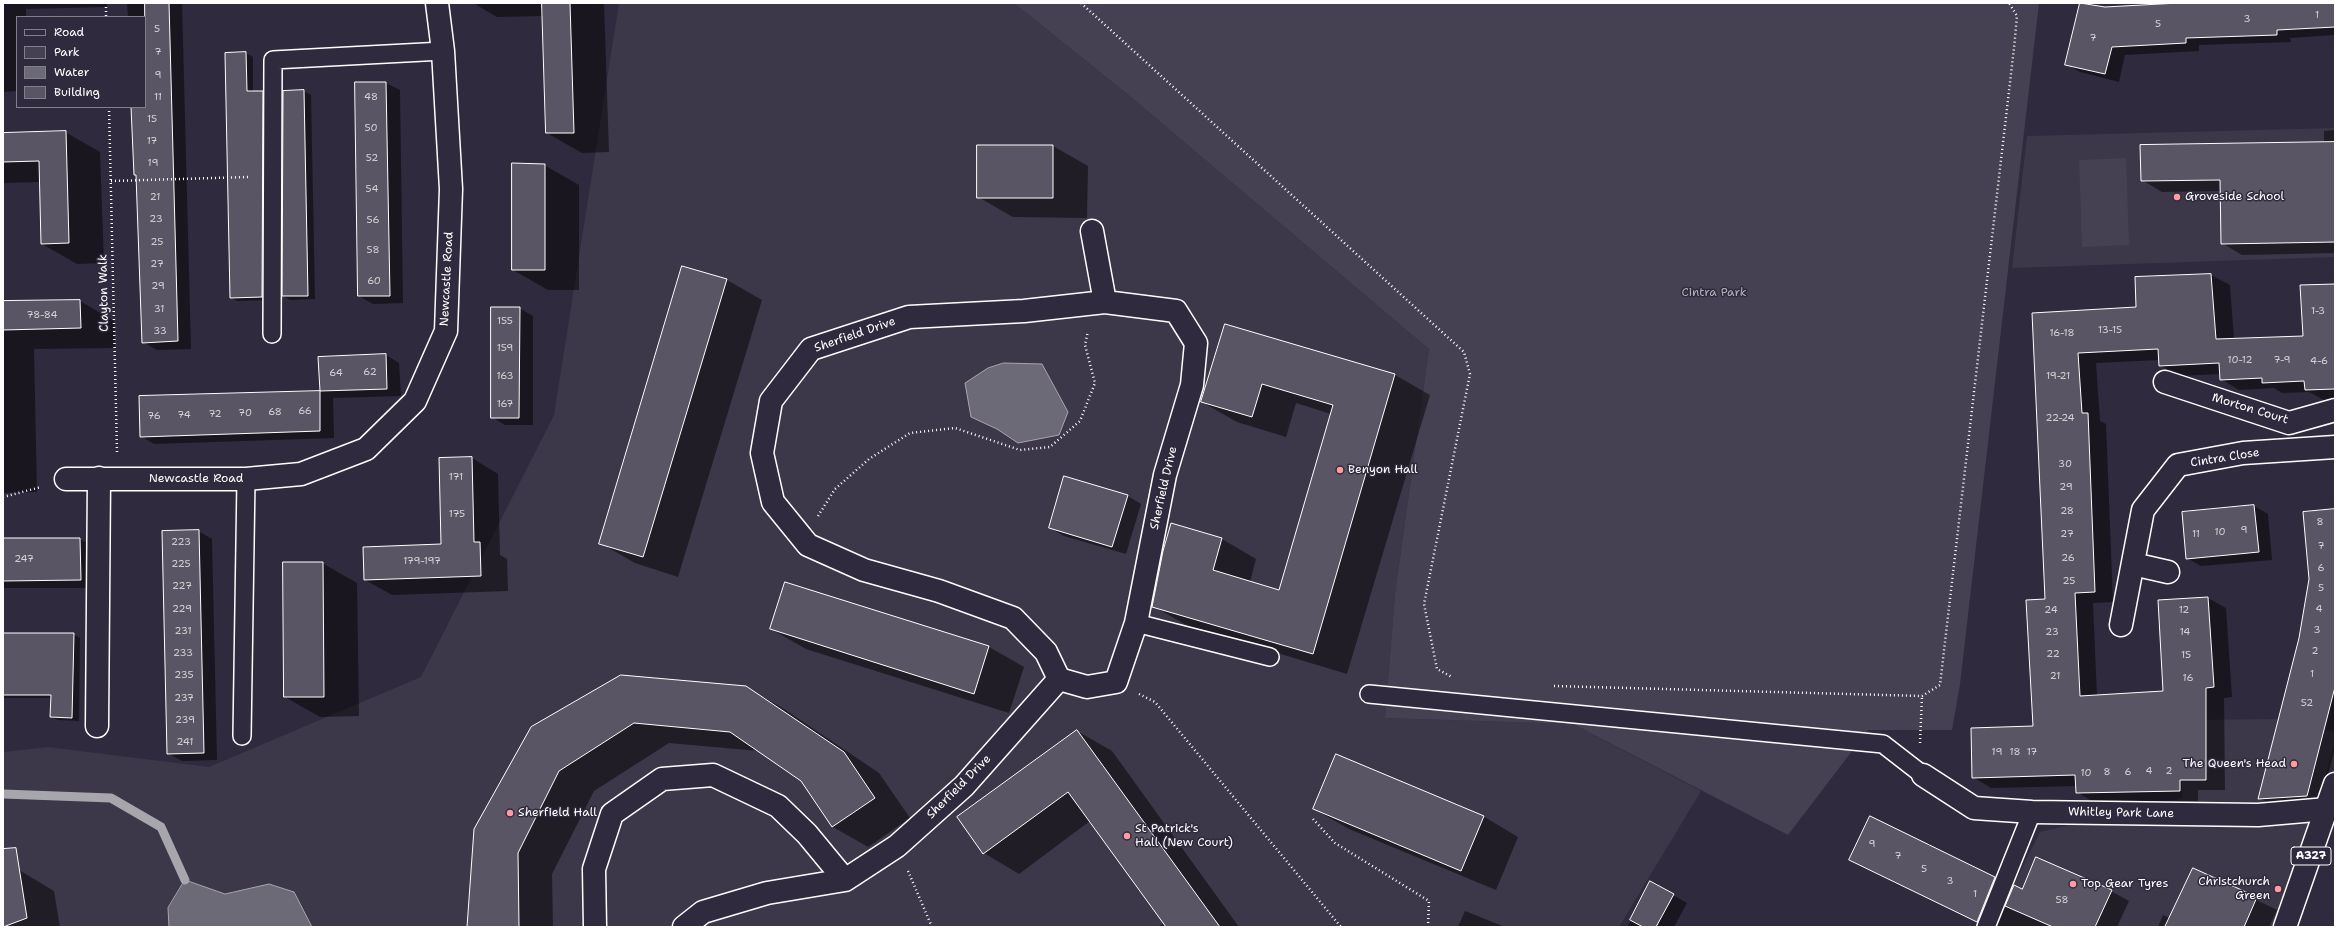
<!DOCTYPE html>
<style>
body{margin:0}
#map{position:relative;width:2338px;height:930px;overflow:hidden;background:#2f2a3d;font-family:"Shantell Sans",sans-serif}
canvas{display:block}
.frame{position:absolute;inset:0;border:4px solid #fff;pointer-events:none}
.legend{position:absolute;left:16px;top:16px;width:130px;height:92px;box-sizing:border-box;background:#2f2a3d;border:1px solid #827f8b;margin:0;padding:5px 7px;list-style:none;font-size:12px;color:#fff}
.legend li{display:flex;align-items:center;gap:8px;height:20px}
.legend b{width:20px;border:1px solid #827f8b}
</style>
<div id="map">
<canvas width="2338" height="930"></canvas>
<div class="frame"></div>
<ul class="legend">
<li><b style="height:5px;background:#2f2a3d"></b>Road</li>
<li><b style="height:11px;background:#464152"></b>Park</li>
<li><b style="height:11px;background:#6d6a77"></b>Water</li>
<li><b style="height:11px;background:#595564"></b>Building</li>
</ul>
</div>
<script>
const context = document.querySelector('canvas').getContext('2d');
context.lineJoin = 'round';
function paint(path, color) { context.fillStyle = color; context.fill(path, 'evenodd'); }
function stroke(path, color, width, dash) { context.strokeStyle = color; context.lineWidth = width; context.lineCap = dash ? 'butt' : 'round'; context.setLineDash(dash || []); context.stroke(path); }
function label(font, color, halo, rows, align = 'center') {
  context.font = font + ' "Shantell Sans",sans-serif'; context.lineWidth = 3; context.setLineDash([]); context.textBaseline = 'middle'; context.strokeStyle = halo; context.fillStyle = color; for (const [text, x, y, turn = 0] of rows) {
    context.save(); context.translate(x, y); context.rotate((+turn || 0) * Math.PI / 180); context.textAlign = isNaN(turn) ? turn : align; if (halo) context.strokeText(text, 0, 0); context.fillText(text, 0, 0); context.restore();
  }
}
paint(new Path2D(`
 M 619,3 L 1014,3 L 1131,97 L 1429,349 L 1395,594 L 1385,718 L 1573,724 L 1701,791 L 1619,927 L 3,927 L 3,752 L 48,747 L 209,767 L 421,677 L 554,415 Z
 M 2335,128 L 2335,257 L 2012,268 L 2027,136 Z
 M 2279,719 L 2335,732 L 2335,740 L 2313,823 L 2272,927 L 1993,927 L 2040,832 L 2182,798 L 2182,720 Z`), '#3c3749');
paint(new Path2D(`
 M 1014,3 L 2039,3 L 1960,684 L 1952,730 L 1868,730 L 1788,835 L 1573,724 L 1385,718 L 1395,594 L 1429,349 L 1131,97 Z
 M 2126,158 L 2129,245 L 2082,247 L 2079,160 Z`), '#464152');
const water = new Path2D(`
 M 1004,363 L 1042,364 L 1068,412 L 1059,435 L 1018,443 L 997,429 L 971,417 L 965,383 L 988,368 Z
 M 185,880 L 225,894 L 269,884 L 294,892 L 312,927 L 169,927 L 168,908 Z`);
paint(water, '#6d6a77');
stroke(water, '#a7a6ad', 1);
paint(new Path2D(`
 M 3,3 L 107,3 L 107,7 L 26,9 L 26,17 L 17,17 L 17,91 L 3,92 Z
 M 127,3 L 182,3 L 191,349 L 157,350 L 143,342 L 137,176 L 134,174 L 132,107 L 145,107 L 145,17 L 128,17 Z
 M 473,3 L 604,3 L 609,152 L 582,153 L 547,133 L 544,16 L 497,17 Z
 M 2081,3 L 2105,8 L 2196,3 L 2335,3 L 2335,35 L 2290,38 L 2291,42 L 2199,45 L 2199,51 L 2125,55 L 2119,82 L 2080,72 L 2066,64 Z
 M 246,53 L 253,57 L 253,92 L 263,92 L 269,96 L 269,300 L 237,301 L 231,297 Z
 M 386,83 L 400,90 L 403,303 L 373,304 L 359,296 Z
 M 304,91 L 311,95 L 315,299 L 290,300 L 283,296 Z
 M 2335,130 L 2335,253 L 2242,255 L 2222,243 L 2221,191 L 2162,192 L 2142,180 L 2324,143 L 2324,131 Z
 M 65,132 L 100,152 L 104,263 L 77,264 L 42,244 L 40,182 L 3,183 L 3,134 Z
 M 978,146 L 1053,146 L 1088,166 L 1087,218 L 1013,217 L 978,197 Z
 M 544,165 L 579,185 L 579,290 L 548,290 L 513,270 Z
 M 683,267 L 727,280 L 762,300 L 678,577 L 635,563 L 600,543 Z
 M 2211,275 L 2230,285 L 2234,340 L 2304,337 L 2335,285 L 2335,400 L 2324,400 L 2309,392 L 2282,393 L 2274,388 L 2239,390 L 2221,379 L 2221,374 L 2178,376 L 2160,365 L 2160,360 L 2096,363 L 2100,421 L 2106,424 L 2113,602 L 2093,603 L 2097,696 L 2164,691 L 2208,598 L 2226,608 L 2232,697 L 2224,698 L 2225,790 L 2198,790 L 2198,801 L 2095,803 L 2077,792 L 2077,786 L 1991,788 L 1973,777 L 2034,727 L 2046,600 L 2033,314 L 2137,308 L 2136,278 Z
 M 80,301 L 114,321 L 115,348 L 34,349 L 37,492 L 3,493 L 3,302 Z
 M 519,308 L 533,316 L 533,425 L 505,425 L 492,417 Z
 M 1225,325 L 1395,375 L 1430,395 L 1347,674 L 1188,626 L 1153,606 L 1222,539 L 1256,559 L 1250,582 L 1280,591 L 1331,414 L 1296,403 L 1286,437 L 1237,422 L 1202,402 Z
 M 386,355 L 399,363 L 401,396 L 333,398 L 334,438 L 154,444 L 141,436 L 140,397 L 321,392 L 319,358 Z
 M 472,458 L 498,474 L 500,555 L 507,559 L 508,591 L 392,595 L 365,580 L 442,545 Z
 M 1128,496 L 1141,504 L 1126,554 L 1064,536 L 1050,528 Z
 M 2254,506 L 2268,514 L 2272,560 L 2201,566 L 2187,558 L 2183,512 Z
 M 2335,510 L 2335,748 L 2320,804 L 2273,806 L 2260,798 Z
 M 198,531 L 212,539 L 217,760 L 182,761 L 168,753 Z
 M 3,539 L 80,539 L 94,547 L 94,588 L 3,588 Z
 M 322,563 L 357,583 L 359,716 L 320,717 L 285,697 Z
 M 785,583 L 989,647 L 1024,667 L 1009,713 L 806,649 L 771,629 Z
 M 3,633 L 73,634 L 80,638 L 79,721 L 58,720 L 51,717 L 52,698 L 3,698 Z
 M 745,687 L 781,707 L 879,773 L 910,818 L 868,847 L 833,827 L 802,780 L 759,751 L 669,743 L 594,791 L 552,874 L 553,927 L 468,927 L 532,728 Z
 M 1077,731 L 1112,751 L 1239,927 L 1158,927 L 1164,923 L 1090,821 L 1019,874 L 984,853 L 958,818 Z
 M 1314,809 L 1483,816 L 1518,837 L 1496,890 L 1349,829 Z
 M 1871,817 L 2009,885 L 1987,927 L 1864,867 Z
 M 2193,869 L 2277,910 L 2269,927 L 2158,927 L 2163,915 L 2170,918 Z
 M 19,870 L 54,891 L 60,927 L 3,927 L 3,877 Z
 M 1651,883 L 1687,903 L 1674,927 L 1627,927 Z
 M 2014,886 L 2022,891 L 2111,891 L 2129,901 L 2117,927 L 1997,927 Z
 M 1465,911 L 1505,927 L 1458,927 Z`), '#0007');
stroke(new Path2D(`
 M 3,794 L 111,798 L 161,827 L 185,880`), '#a7a6ad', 9);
const building = new Path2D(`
 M 145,3 L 169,3 L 178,341 L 142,343 L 136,175 L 134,175 L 131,107 L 145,107 Z
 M 542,3 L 570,3 L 574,133 L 546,133 Z
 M 2080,3 L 2105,7 L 2179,3 L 2335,3 L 2335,27 L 2277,30 L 2277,35 L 2186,38 L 2186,43 L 2112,47 L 2105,74 L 2065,65 Z
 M 246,52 L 247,91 L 263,91 L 262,297 L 230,298 L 225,53 Z
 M 355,82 L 386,82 L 390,296 L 358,296 Z
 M 304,90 L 308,296 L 282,296 L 283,91 Z
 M 66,131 L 69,243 L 41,244 L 39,161 L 3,162 L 3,133 Z
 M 2335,142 L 2335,242 L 2221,244 L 2220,180 L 2141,181 L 2140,145 Z
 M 977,145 L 1053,145 L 1053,198 L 977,198 Z
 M 512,163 L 545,164 L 545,270 L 512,270 Z
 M 682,266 L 727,279 L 643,557 L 599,544 Z
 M 2211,274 L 2216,339 L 2303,336 L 2300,285 L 2335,284 L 2335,389 L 2305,390 L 2304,381 L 2262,383 L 2262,378 L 2220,380 L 2219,363 L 2159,366 L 2158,349 L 2078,353 L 2082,413 L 2088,413 L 2095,592 L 2075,593 L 2080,696 L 2163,691 L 2158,600 L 2208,597 L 2214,687 L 2206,688 L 2206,780 L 2180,780 L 2180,791 L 2076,793 L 2075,775 L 1972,778 L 1971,728 L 2033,726 L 2026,600 L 2045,599 L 2032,313 L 2136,307 L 2135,277 Z
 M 80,300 L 81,328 L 3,330 L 3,301 Z
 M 491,307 L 520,307 L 519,418 L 491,418 Z
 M 1225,324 L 1395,374 L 1313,654 L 1152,607 L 1163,551 L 1171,523 L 1222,538 L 1213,570 L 1279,590 L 1333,405 L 1262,384 L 1252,417 L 1201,402 Z
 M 386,354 L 387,389 L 320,391 L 318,357 Z
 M 320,391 L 320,431 L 140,437 L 139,396 Z
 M 472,457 L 474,542 L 480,542 L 481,576 L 364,580 L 363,547 L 441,544 L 439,458 Z
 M 1064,476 L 1128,495 L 1112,547 L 1049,528 Z
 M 2254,505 L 2259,552 L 2186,559 L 2182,512 Z
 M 2335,509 L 2335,687 L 2307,796 L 2258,799 L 2299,638 L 2309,579 L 2303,512 Z
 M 199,530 L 204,753 L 167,754 L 162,531 Z
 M 3,538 L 80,538 L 81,580 L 3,581 Z
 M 283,562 L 323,562 L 324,697 L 284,697 Z
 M 785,582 L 989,646 L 974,694 L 770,629 Z
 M 3,633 L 74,633 L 72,718 L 50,717 L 51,695 L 3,695 Z
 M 621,675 L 746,686 L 844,752 L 875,798 L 832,827 L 801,781 L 730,732 L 634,723 L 559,771 L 518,853 L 519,927 L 467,927 L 474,829 L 531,727 Z
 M 1077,730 L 1220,927 L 1166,927 L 1068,792 L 983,854 L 957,817 Z
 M 1336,754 L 1484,816 L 1461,871 L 1313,809 Z
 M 1870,816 L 1995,877 L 1977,922 L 1849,860 Z
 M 16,848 L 27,918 L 3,927 L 3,849 Z
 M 2036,857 L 2112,890 L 2095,927 L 2053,927 L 2005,906 L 2014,885 L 2022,889 Z
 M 2193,868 L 2257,897 L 2244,927 L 2165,927 Z
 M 1650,881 L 1674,894 L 1656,927 L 1643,927 L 1630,920 Z`);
paint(building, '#595564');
stroke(building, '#fff', 1);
const lane = new Path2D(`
 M 272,334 L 273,60 L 443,51
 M 1136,623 L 1270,657
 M 1369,694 L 1883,744 L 1923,775
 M 242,736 L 246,479
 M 1986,927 L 2032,812`);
const street = new Path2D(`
 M 1092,231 L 1105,302
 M 1105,302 L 1176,311 L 1196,343 L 1192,385 L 1165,475 L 1136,623 L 1116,682 L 1087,687 L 1059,679 L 1046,652 L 1013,618 L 939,591 L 864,570 L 808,545 L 773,502 L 762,453 L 771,401 L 811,349 L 909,317 L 1024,311 Z
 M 2165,382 L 2289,423 L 2335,410
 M 66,479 L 246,479 L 301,474 L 366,449 L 415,401 L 446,331 L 451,189 L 443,51 L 437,3
 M 2133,564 L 2168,572
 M 2121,625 L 2143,510 L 2178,465 L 2243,453 L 2335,447
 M 97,726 L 99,478
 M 1923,775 L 1974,808 L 2032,812 L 2258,815 L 2327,809
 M 595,927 L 594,869 L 612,814 L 662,779 L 713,775 L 778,806 L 807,834 L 845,880
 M 684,927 L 703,912 L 767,893 L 845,880 L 897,846 L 964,786 L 1059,679`);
const primary = new Path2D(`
 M 2285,927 L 2335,784`);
stroke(lane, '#fff', 20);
stroke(street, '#fff', 25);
stroke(primary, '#fff', 25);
stroke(new Path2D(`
 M 106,3 L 106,17
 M 1081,3 L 1464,352 L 1470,374 L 1424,604 L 1437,669 L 1452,677
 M 109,107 L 117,452
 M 111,181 L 248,177
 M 3,497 L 41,487
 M 818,516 L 835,489 L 869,459 L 910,433 L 955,428 L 1020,450 L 1050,447 L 1080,421 L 1095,383 L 1085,345 L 1088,331
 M 1554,686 L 1922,696 L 1940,685 L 2014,48 L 2017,16 L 2009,3
 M 1139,694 L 1155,702 L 1341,927
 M 1920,743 L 1922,696
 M 1313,819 L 1335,843 L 1429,901 L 1428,927
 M 908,871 L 932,927`), '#fff', 2.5, [1, 3]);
stroke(lane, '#2f2a3d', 17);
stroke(street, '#2f2a3d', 22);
stroke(primary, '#2f2a3d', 22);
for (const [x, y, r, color] of [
 [2177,197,4,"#ff9aa2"],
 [1340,470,4,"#ff9aa2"],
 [2294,764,4,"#ff9aa2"],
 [510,813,4,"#ff9aa2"],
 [1127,836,4,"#ff9aa2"],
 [2073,884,4,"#ff9aa2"],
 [2278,889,4,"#ff9aa2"]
]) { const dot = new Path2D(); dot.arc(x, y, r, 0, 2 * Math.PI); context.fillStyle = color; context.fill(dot); stroke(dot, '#2f2a3d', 1.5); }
label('10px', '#d6d4d8', null, [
 ["1",2317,15],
 ["3",2247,19],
 ["5",2158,24],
 ["5",157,29],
 ["7",2093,38],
 ["7",158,52],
 ["9",158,75],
 ["11",158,97],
 ["48",371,97],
 ["15",152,119],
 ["50",371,128],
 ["17",152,141],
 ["52",372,158],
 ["19",153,163],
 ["54",372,189],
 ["21",155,197],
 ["23",156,219],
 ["56",373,220],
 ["25",157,242],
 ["58",373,250],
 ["27",157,264],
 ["60",374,281],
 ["29",158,286],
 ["31",159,309],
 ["1-3",2318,311],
 ["78-84",42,315],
 ["155",505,321],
 ["13-15",2110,330],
 ["33",160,331],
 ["16-18",2062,333],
 ["159",505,348],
 ["10-12",2240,360],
 ["7-9",2282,360],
 ["4-6",2319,361],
 ["62",370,372],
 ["64",336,373],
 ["163",505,376],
 ["19-21",2058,376],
 ["167",505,404],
 ["66",305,411],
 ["68",275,412],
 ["70",245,413],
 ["72",215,414],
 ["74",184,415],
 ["76",154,416],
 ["22-24",2060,418],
 ["30",2065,464],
 ["171",456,477],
 ["29",2066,487],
 ["28",2067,511],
 ["175",457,514],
 ["8",2320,522],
 ["9",2244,530],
 ["10",2220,532],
 ["27",2067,534],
 ["11",2196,534],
 ["223",181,542],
 ["7",2321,546],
 ["26",2068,558],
 ["247",24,559],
 ["179-197",422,561],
 ["225",181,564],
 ["6",2321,568],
 ["25",2069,581],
 ["227",182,586],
 ["5",2321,588],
 ["229",182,609],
 ["4",2319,609],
 ["24",2051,610],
 ["12",2184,610],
 ["3",2317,630],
 ["231",183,631],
 ["23",2052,632],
 ["14",2185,632],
 ["2",2315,651],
 ["233",183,653],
 ["22",2053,654],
 ["15",2186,655],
 ["1",2312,674],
 ["235",184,675],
 ["21",2055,676],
 ["16",2188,678],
 ["237",184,698],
 ["52",2307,703],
 ["239",185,720],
 ["241",185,742],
 ["19",1997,752],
 ["18",2015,752],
 ["17",2032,752],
 ["4",2149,771],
 ["2",2169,771],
 ["8",2107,772],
 ["6",2128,772],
 ["10",2086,773],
 ["9",1872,844],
 ["7",1898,856],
 ["5",1924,869],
 ["3",1950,881],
 ["1",1975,894],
 ["58",2062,900]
]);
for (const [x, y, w] of [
 [2311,856,40]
]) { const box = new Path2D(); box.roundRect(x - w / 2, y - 9, w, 18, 3); context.fillStyle = '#2f2a3d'; context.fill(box); stroke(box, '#fff', 1); }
label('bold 11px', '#fff', null, [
 ["A327",2311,856]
]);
label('12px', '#fff', '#2f2a3d', [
 ["Groveside School",2185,197],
 ["Benyon Hall",1348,470],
 ["The Queen's Head",2286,764,"right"],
 ["Sherfield Hall",518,813],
 ["St Patrick's",1135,829],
 ["Hall (New Court)",1135,843],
 ["Christchurch",2270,882,"right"],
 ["Green",2270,896,"right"],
 ["Top Gear Tyres",2081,884]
], 'left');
label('12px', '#fff', '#2f2a3d', [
 ["Newcastle Road",447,279,-87],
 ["Clayton Walk",104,293,-91],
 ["Sherfield Drive",855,335,-19],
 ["Morton Court",2250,409,17],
 ["Cintra Close",2225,458,-9],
 ["Newcastle Road",196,479],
 ["Sherfield Drive",1164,488,-77],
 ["Sherfield Drive",959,787,-45],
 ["Whitley Park Lane",2121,813,1]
]);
label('12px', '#b5b3ba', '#2f2a3d', [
 ["Cintra Park",1714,293]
]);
</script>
